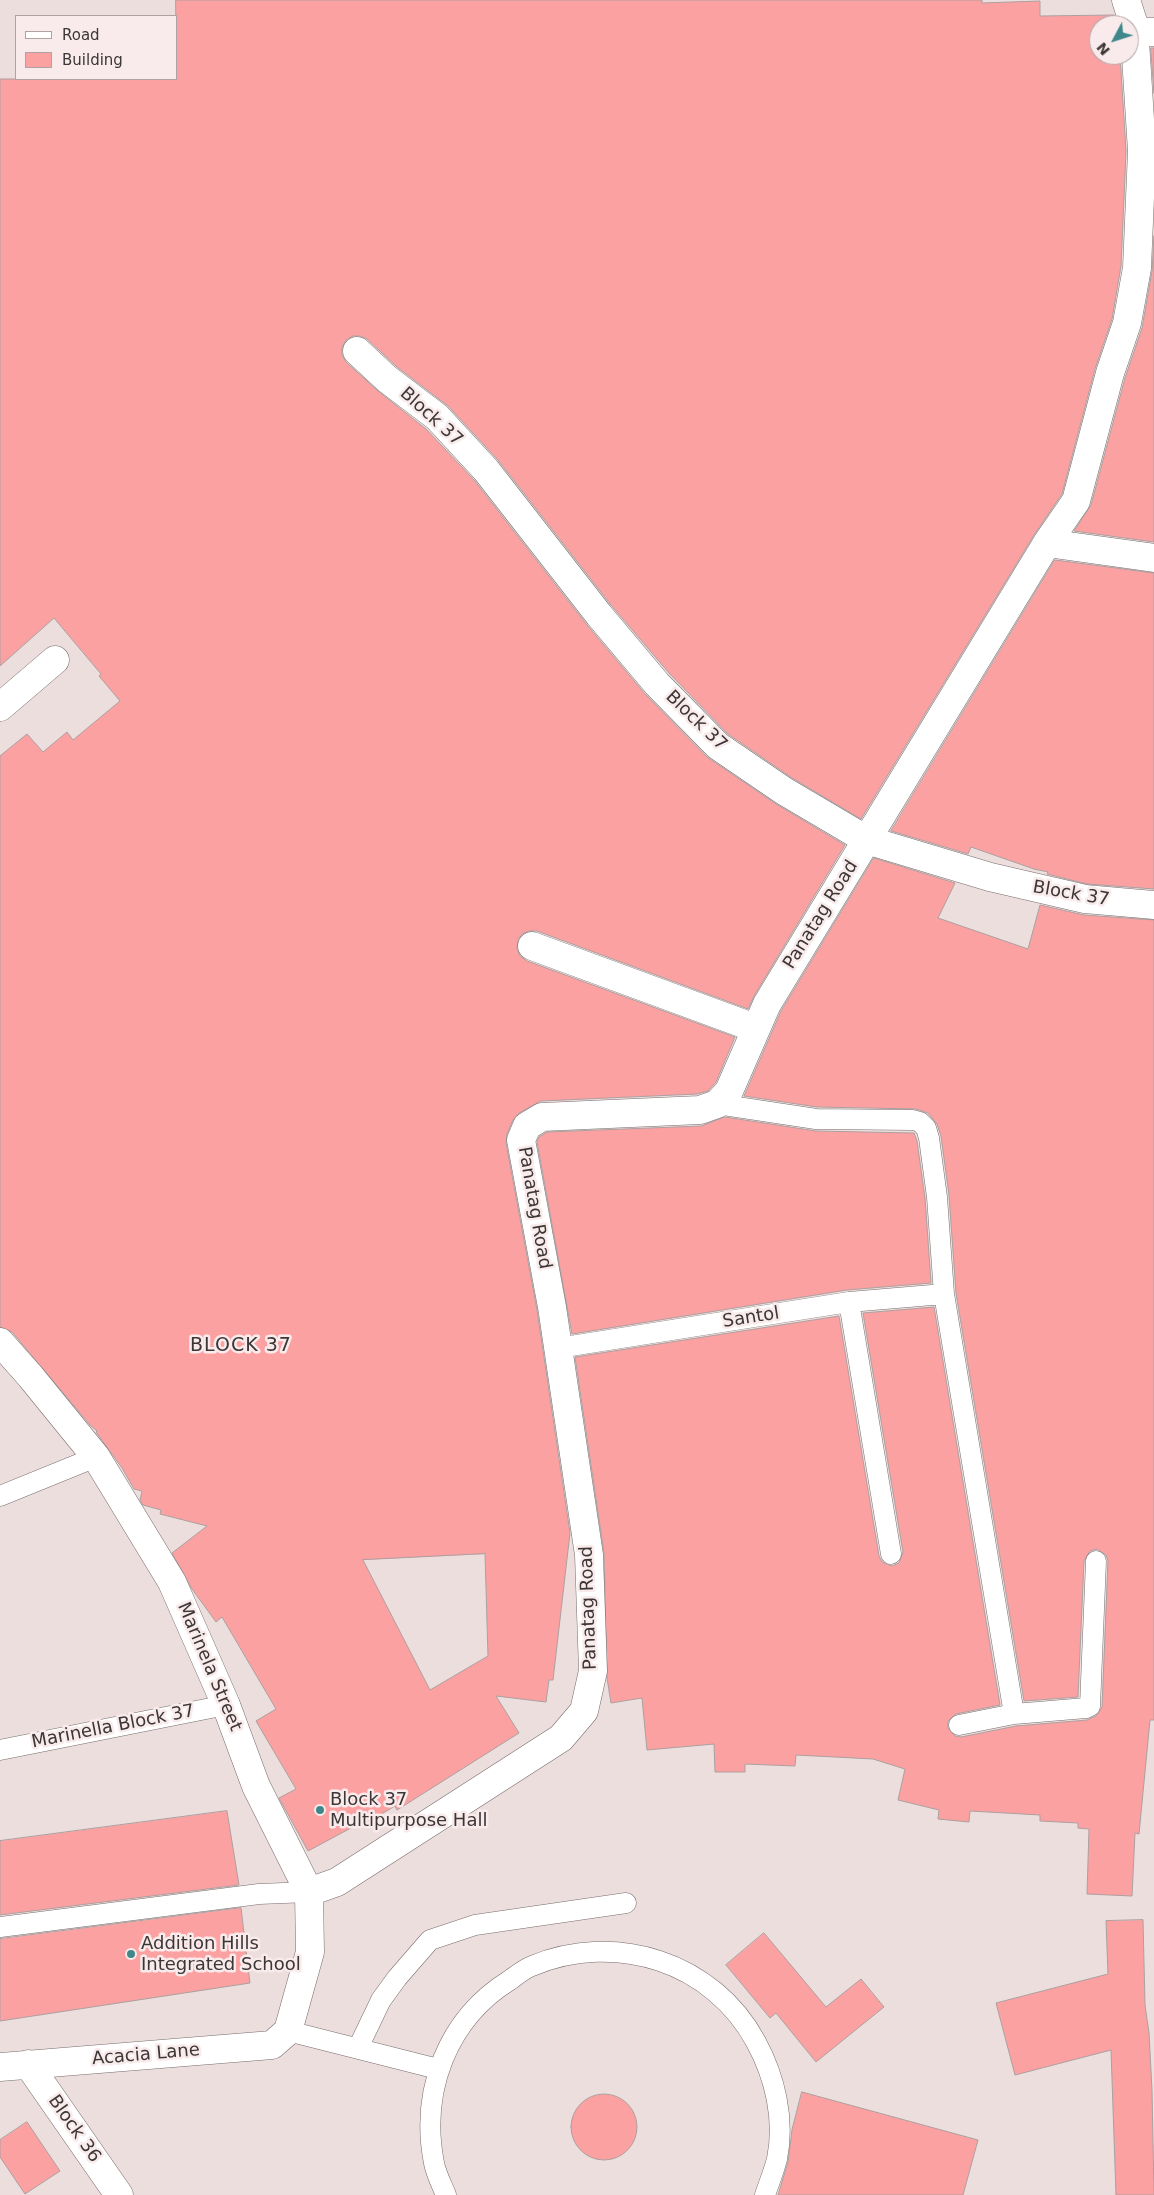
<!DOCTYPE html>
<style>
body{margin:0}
#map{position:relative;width:1154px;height:2195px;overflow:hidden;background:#ecdedd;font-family:"DejaVu Sans",sans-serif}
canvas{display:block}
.legend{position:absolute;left:15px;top:15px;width:162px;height:65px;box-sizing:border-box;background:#f9ebeb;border:1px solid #ada3a3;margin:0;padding:6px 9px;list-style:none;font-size:15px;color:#3c3636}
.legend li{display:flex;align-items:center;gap:10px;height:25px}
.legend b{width:25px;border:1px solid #ada3a3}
.north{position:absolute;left:1089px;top:15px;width:50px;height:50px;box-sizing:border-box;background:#f9ebeb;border:1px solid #ada3a3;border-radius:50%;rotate:230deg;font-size:14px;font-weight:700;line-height:20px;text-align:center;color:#3c3636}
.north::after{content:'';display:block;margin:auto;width:18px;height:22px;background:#3f878b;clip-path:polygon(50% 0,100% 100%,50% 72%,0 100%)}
</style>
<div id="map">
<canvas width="1154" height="2195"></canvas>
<ul class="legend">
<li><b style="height:6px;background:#fff"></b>Road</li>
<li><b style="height:14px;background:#fca1a2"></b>Building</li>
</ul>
<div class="north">N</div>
</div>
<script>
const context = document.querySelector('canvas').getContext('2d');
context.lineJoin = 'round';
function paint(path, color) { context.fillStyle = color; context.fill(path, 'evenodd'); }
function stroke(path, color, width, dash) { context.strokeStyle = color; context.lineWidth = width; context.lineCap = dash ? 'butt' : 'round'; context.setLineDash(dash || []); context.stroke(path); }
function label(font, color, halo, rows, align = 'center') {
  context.font = font + ' "DejaVu Sans",sans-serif'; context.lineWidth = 5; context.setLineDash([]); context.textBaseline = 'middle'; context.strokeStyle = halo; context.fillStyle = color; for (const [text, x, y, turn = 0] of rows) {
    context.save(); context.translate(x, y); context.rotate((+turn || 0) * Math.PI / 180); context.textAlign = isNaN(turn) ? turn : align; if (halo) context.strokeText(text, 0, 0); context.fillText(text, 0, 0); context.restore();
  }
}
const building = new Path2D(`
 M 176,0 L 982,0 L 982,3 L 1040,1 L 1040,16 L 1114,15 L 1118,25 L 1099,25 L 1099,55 L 1120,55 L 1126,151 L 1121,266 L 1112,319 L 1095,369 L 1062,494 L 1034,535 L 861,819 L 792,778 L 728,734 L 669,673 L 611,605 L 498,460 L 448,406 L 397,367 L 367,339 L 360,336 L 353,336 L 346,340 L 342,347 L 342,355 L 346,362 L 378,391 L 426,429 L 474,480 L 587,625 L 645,694 L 707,757 L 776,804 L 845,845 L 754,996 L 748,1009 L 537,931 L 529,931 L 522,934 L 518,940 L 517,949 L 520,956 L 527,961 L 735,1037 L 716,1082 L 708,1091 L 697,1094 L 541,1101 L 519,1113 L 513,1120 L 507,1134 L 506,1143 L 537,1310 L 570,1533 L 553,1680 L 549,1680 L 546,1702 L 496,1696 L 519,1733 L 397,1810 L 395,1806 L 366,1823 L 364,1821 L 308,1851 L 279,1798 L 296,1789 L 256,1721 L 276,1709 L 222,1617 L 216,1622 L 192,1589 L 172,1553 L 207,1526 L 160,1514 L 161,1510 L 143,1505 L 140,1500 L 142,1491 L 134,1489 L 122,1468 L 96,1432 L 97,1431 L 90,1425 L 12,1332 L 0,1327 L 0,756 L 27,734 L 43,752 L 67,732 L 73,740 L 120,701 L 99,676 L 101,674 L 54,618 L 0,666 L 0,79 L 176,79 ZM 485,1554 L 488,1656 L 430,1690 L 363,1560 Z
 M 1151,48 L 1154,48 L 1154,93 Z
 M 1154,236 L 1154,542 L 1074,531 L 1091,505 L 1125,378 L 1142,328 L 1152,271 Z
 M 1055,560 L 1154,573 L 1154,889 L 1087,884 L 1047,874 L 1048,872 L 1034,869 L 971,847 L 968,854 L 891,831 Z
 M 874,858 L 955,883 L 938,918 L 1028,949 L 1040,905 L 1084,915 L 1154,920 L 1154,1720 L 1150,1720 L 1139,1834 L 1135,1833 L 1132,1896 L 1087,1894 L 1089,1829 L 1078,1828 L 1078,1823 L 1040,1821 L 1040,1815 L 970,1811 L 969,1822 L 938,1819 L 939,1810 L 898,1800 L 905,1769 L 873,1759 L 796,1755 L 795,1766 L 745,1764 L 745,1772 L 715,1772 L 714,1744 L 647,1750 L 642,1698 L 611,1703 L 607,1678 L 604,1553 L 575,1357 L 839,1316 L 879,1556 L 882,1562 L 892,1566 L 899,1563 L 903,1552 L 863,1313 L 934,1307 L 1000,1705 L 956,1714 L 948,1721 L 948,1728 L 955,1736 L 961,1737 L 1016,1726 L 1087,1720 L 1096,1716 L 1102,1707 L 1108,1561 L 1106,1555 L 1097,1549 L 1090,1551 L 1084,1561 L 1078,1697 L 1024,1701 L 956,1293 L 949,1195 L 941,1136 L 937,1124 L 928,1113 L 916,1109 L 817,1107 L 744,1096 L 781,1011 Z
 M 725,1117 L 816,1131 L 914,1133 L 917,1141 L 925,1198 L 931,1283 L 847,1290 L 572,1334 L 537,1142 L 539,1137 L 547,1132 L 701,1126 Z
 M 227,1811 L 239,1885 L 0,1915 L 0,1841 Z
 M 241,1908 L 250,1983 L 0,2021 L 0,1939 Z
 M 1143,1920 L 1145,2005 L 1149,2033 L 1152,2090 L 1154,2195 L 1116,2195 L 1111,2050 L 1015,2075 L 996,2003 L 1108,1974 L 1106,1921 Z
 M 764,1933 L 826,2007 L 861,1979 L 884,2007 L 816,2062 L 776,2013 L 770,2018 L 726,1965 Z
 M 802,2092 L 978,2140 L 963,2195 L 778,2195 L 788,2162 L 792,2130 Z
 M571 2127a33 33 0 1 1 66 0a33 33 0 1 1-66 0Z
 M 27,2122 L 60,2171 L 25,2194 L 0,2157 L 0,2140 Z`);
paint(building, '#fca1a2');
stroke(building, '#ac9f9f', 1);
const lane = new Path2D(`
 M 717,1104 L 816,1119 L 913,1120 L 920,1122 L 926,1128 L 929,1138 L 937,1197 L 944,1294 L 1014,1714
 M 849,1302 L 891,1554
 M 558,1348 L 849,1302 L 944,1294
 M 0,1496 L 96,1457
 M 959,1725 L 1014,1714 L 1086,1708 L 1090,1706 L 1096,1561
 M 0,1750 L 226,1705
 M 0,1927 L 259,1894 L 309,1892
 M 288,2031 L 438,2069
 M 358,2048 L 381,2000 L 397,1978 L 430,1940 L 475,1925 L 626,1903
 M 446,2195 C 442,2185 436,2174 434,2163 C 420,2091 447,2019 510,1980 C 517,1975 524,1969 532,1966 C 616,1931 713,1962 756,2042 C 775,2077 785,2119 777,2159 C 774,2171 769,2183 765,2195`);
const street = new Path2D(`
 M 1126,0 L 1134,25 L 1142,32 L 1154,32
 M 357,351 L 387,379 L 437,417 L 486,470 L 599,615 L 657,684 L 718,746 L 784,791 L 867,840 L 990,877 L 1085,899 L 1154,905
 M 1047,543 L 1154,558
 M 0,707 L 55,660
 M 532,946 L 755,1028
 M 0,1342 L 31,1377 L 96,1457 L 172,1582 L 226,1705 L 256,1786 L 309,1892 L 310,1952 L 288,2031 L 272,2045 L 0,2067
 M 309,1892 L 337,1882 L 561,1738 L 584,1711 L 593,1671 L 589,1555 L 552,1307 L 521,1140 L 527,1126 L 542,1117 L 700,1110 L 717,1104 L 729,1091 L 767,1004 L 1047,543 L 1076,501 L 1110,373 L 1127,323 L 1137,268 L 1142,151 L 1134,25
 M 28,2064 L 119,2195`);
stroke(lane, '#786c6c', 21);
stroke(street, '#786c6c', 29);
stroke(lane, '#fff', 20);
stroke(street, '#fff', 28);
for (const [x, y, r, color] of [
 [320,1810,5,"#3f878b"],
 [131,1954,5,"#3f878b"]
]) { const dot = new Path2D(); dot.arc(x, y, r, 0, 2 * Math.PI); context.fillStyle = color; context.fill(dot); stroke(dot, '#f9ebeb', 2); }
label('18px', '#3c3636', '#f9ebeb', [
 ["Block 37",431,417,42],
 ["Block 37",696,721,44],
 ["Block 37",1071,894,10],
 ["Panatag Road",821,915,-58],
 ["Panatag Road",534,1208,80],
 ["Santol",751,1318,-9],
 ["Panatag Road",589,1608,-92],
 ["Marinela Street",209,1667,67],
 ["Marinella Block 37",113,1727,-11],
 ["Acacia Lane",146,2055,-5],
 ["Block 36",74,2129,55]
]);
label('18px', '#3c3636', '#f9ebeb', [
 ["Block 37",330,1800],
 ["Multipurpose Hall",330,1821],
 ["Addition Hills",141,1944],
 ["Integrated School",141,1965]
], 'left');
context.letterSpacing = '1px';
label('19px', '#3c3636', '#f9ebeb', [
 ["BLOCK 37",241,1346]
]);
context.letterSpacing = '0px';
</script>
